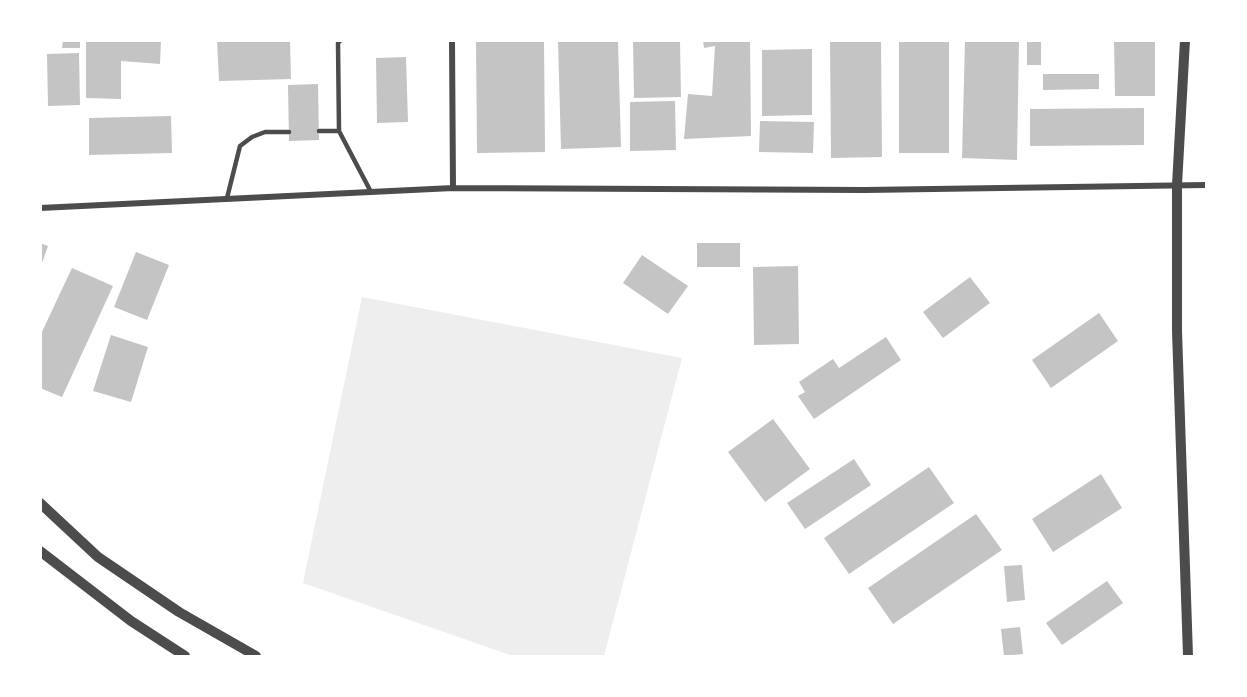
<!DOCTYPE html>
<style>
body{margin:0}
#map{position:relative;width:1247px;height:697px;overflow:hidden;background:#fff;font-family:"PT Sans Narrow",sans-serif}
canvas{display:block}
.frame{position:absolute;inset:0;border:42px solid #fff;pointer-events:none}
</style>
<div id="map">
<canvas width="1247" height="697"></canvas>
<div class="frame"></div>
</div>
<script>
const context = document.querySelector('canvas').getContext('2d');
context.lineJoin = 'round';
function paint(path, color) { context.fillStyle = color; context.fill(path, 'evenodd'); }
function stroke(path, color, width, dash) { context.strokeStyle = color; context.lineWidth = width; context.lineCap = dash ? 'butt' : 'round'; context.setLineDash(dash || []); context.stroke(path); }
paint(new Path2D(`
 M 362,297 L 682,358 L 604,656 L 513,656 L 303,583 Z`), '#eee');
paint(new Path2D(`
 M 63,40 L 80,40 L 80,48 L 62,48 Z
 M 86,40 L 161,40 L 160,64 L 121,61 L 121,99 L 86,98 Z
 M 217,40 L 290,40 L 291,79 L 219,81 Z
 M 476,40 L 544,40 L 545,152 L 477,153 Z
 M 558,40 L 618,40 L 621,147 L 561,149 Z
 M 633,40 L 680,40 L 681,97 L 634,98 Z
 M 703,40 L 750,40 L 751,136 L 684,139 L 688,94 L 712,96 L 715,46 L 704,48 Z
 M 830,40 L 881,40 L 882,157 L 831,158 Z
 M 899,40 L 949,40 L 949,153 L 899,153 Z
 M 965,40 L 1019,40 L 1017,160 L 962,158 Z
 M 1027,40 L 1041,40 L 1041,65 L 1027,65 Z
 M 1114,40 L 1155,40 L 1155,96 L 1115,96 Z
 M 812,49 L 812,115 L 762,116 L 762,50 Z
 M 79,53 L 80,105 L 48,106 L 47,54 Z
 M 406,57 L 408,122 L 377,123 L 376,58 Z
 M 1043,74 L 1099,74 L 1099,89 L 1043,90 Z
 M 318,84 L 319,140 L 289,141 L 288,85 Z
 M 675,101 L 676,150 L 630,151 L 630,102 Z
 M 1144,108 L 1144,145 L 1030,146 L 1030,109 Z
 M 171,116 L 172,153 L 89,155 L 89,118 Z
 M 760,121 L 814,122 L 813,153 L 759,152 Z
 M 40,243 L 48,246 L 41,266 L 40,266 Z
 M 697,243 L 740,243 L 740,267 L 697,267 Z
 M 136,252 L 169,265 L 147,320 L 114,307 Z
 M 642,255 L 688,286 L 668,314 L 623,283 Z
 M 798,266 L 799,344 L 754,345 L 753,267 Z
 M 72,268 L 113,286 L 62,397 L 40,388 L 40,336 Z
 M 970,277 L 990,303 L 943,338 L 923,312 Z
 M 1099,313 L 1118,341 L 1051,388 L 1032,360 Z
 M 111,335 L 148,347 L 131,402 L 93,391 Z
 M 886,337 L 901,360 L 814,419 L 798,396 L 805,392 L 799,382 L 833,359 L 839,368 Z
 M 773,419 L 810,469 L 765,502 L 728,452 Z
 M 854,459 L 871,485 L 805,529 L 787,503 Z
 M 929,467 L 954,503 L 849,574 L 824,538 Z
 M 1101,474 L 1122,508 L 1053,552 L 1032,519 Z
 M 976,514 L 1002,550 L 893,624 L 868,588 Z
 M 1022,565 L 1025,600 L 1007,602 L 1004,566 Z
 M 1107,581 L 1123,603 L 1062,645 L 1046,623 Z
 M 1020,627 L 1023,654 L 1004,656 L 1001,629 Z`), '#c4c4c4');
stroke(new Path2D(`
 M 341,40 L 338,43 L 339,131 L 371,192
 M 319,131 L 339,131
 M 227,198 L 240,146 L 252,137 L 265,132 L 289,132`), '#4c4c4c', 4.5);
stroke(new Path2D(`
 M 452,40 L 453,188
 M 40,208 L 453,188 L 865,190 L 1206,185`), '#4c4c4c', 6);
stroke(new Path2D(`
 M 1185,40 L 1177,185 L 1177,331 L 1188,656
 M 40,503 L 98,557 L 179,612 L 256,656
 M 40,551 L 131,621 L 185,656`), '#4c4c4c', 10);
</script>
